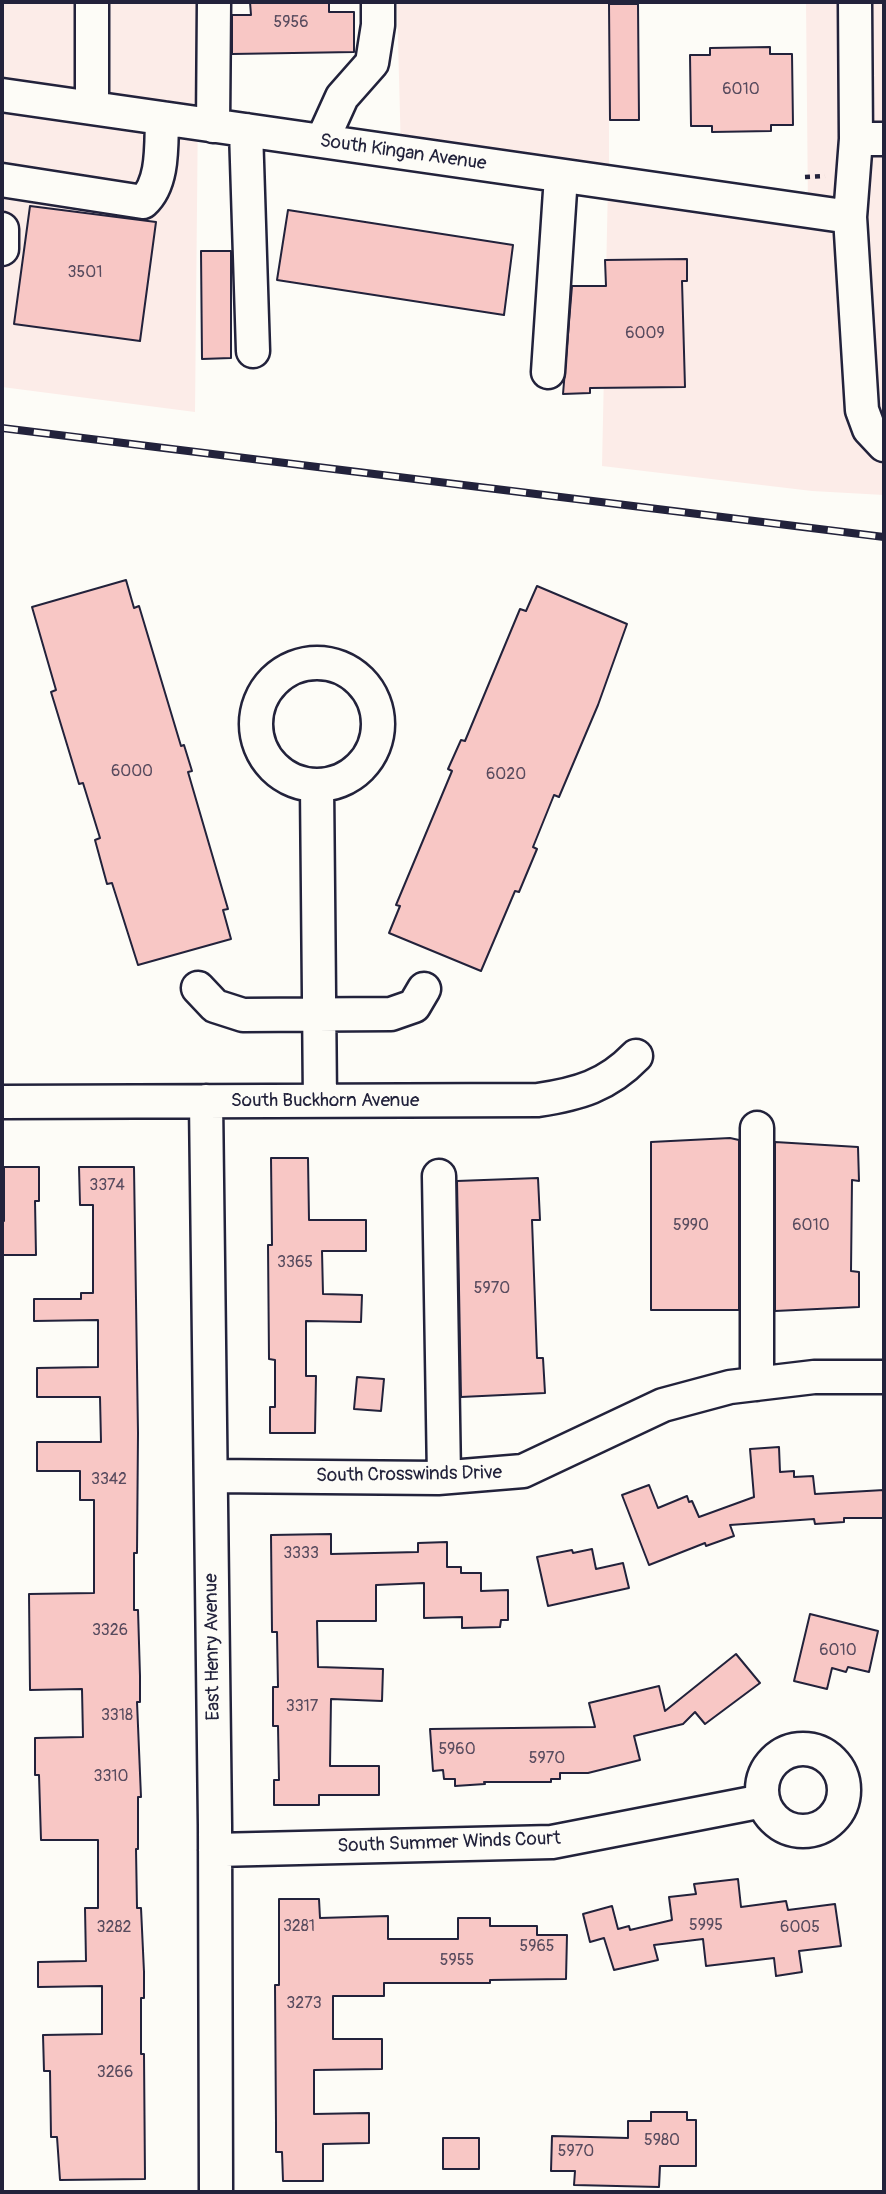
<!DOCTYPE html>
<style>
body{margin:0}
#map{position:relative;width:886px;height:2194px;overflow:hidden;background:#fdfcf7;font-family:Pangolin,sans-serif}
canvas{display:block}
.frame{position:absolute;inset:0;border:4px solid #22223b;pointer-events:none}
</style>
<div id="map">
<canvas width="886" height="2194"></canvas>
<div class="frame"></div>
</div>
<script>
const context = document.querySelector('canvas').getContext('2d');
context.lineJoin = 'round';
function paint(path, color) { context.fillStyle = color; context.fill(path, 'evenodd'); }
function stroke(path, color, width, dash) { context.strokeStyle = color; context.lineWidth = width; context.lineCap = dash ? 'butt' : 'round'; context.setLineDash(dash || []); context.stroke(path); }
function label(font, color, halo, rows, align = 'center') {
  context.font = font + ' Pangolin,sans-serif'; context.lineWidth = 5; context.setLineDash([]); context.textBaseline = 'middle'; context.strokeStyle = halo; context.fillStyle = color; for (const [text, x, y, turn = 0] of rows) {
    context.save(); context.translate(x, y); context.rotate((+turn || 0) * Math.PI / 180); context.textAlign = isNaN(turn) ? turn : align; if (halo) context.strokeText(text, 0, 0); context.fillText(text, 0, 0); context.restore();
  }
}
paint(new Path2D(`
 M 2,2 L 199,2 L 195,412 L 2,387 Z
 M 397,2 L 609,2 L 609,182 L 808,211 L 806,2 L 884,2 L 884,495 L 812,491 L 602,466 L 608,183 L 401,153 Z`), '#fcece8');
const building = new Path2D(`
 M 250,2 L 329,2 L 329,12 L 354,12 L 354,52 L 232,54 L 232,15 L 251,15 Z
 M 609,4 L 638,4 L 639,120 L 610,120 Z
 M 770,47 L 770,54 L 792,54 L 793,125 L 771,125 L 771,131 L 712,132 L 712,126 L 691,126 L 690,55 L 710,55 L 710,48 Z
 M 30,206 L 156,222 L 140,341 L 14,324 Z
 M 288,210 L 513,245 L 504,315 L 277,280 Z
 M 201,251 L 231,251 L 231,358 L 202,359 Z
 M 687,259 L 687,281 L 682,281 L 685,387 L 590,388 L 590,393 L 563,394 L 572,286 L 606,286 L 605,260 Z
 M 126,580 L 134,608 L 139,606 L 181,746 L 184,745 L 192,771 L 188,772 L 228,909 L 223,910 L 231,939 L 138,965 L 112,883 L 107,884 L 95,840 L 100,838 L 83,783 L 79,784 L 55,705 L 51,692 L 56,690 L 32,607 Z
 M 537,586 L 627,624 L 598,705 L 559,797 L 554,795 L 533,847 L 537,849 L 519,892 L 515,891 L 481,971 L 389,933 L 400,906 L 396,905 L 452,771 L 448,769 L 461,740 L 465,741 L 520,609 L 526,611 Z
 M 730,1138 L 739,1140 L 739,1310 L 651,1310 L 651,1142 Z
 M 775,1142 L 858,1147 L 859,1181 L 852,1180 L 851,1271 L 859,1272 L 859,1307 L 775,1311 Z
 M 271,1158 L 308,1158 L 309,1220 L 366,1220 L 366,1251 L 322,1251 L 323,1294 L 362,1295 L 361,1322 L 306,1321 L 306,1376 L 316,1376 L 315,1433 L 270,1433 L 270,1407 L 275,1407 L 275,1360 L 269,1359 L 268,1245 L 272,1245 Z
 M 4,1167 L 39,1167 L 39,1201 L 35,1201 L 36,1255 L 2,1255 L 2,1221 L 4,1221 Z
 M 79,1167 L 134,1167 L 138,1433 L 137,1553 L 134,1553 L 134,1610 L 138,1610 L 140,1676 L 140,1702 L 137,1702 L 141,1797 L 138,1797 L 138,1849 L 136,1849 L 137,1908 L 141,1908 L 144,1972 L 144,1998 L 141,1998 L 141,2054 L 144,2054 L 145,2179 L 60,2180 L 57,2137 L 51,2137 L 50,2071 L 44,2071 L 43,2035 L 102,2034 L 102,1986 L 38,1987 L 38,1962 L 86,1961 L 85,1908 L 98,1908 L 98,1840 L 41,1840 L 39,1775 L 35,1775 L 35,1738 L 83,1737 L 82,1689 L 30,1690 L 29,1594 L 94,1593 L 94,1500 L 80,1500 L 80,1471 L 37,1471 L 37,1442 L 101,1442 L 100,1397 L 37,1397 L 37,1368 L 98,1367 L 98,1320 L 34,1321 L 34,1299 L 81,1299 L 81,1293 L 93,1293 L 93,1205 L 80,1205 Z
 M 538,1178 L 540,1220 L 532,1220 L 537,1358 L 543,1358 L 545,1393 L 461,1397 L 457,1181 Z
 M 357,1377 L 384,1379 L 381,1411 L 354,1409 Z
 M 779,1447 L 780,1472 L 794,1471 L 794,1477 L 813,1476 L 815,1494 L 884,1490 L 884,1518 L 844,1518 L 844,1522 L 815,1524 L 814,1519 L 730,1525 L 734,1536 L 706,1546 L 705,1543 L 649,1565 L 622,1495 L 649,1485 L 658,1508 L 687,1496 L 689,1502 L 692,1501 L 699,1517 L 754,1497 L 750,1449 Z
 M 331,1534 L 331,1554 L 418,1552 L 418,1543 L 447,1542 L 447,1567 L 461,1567 L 461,1573 L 481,1573 L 481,1591 L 508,1590 L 508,1620 L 501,1620 L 500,1627 L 462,1628 L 462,1617 L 424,1618 L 424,1583 L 376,1585 L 376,1621 L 317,1621 L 318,1667 L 383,1669 L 382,1701 L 331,1699 L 330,1766 L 379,1766 L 379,1795 L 319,1795 L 319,1805 L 274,1805 L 274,1780 L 279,1780 L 278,1726 L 273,1726 L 273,1687 L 278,1687 L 277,1632 L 272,1632 L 271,1535 Z
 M 592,1549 L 596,1569 L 623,1563 L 629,1588 L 548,1606 L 537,1557 L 572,1550 L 573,1553 Z
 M 810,1614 L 878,1631 L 869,1672 L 848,1667 L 846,1672 L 832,1668 L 827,1689 L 794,1681 Z
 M 736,1654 L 760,1683 L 705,1724 L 695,1712 L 683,1724 L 634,1736 L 640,1760 L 588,1773 L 560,1773 L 560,1779 L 551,1779 L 551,1782 L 484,1782 L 485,1784 L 455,1786 L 455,1779 L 444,1779 L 443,1770 L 433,1771 L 430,1729 L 595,1727 L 589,1703 L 659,1686 L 665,1711 Z
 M 738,1879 L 741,1907 L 786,1901 L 788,1910 L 835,1904 L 841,1946 L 799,1951 L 802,1972 L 776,1976 L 774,1958 L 706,1966 L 703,1939 L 654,1945 L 658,1960 L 614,1970 L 604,1938 L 590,1942 L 583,1914 L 612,1906 L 618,1929 L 629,1926 L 630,1930 L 672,1920 L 669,1897 L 696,1894 L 694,1884 Z
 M 279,1899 L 319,1899 L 320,1918 L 388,1916 L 388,1939 L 458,1939 L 458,1918 L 490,1918 L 490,1926 L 537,1926 L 537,1935 L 567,1935 L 566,1979 L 490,1980 L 490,1983 L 384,1983 L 384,1996 L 333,1996 L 333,2039 L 382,2039 L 382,2069 L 314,2070 L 314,2114 L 369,2113 L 369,2143 L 323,2144 L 323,2181 L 283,2181 L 282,2152 L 276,2152 L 276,2125 L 275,1985 L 279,1985 Z
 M 651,2112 L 687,2112 L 687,2120 L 696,2120 L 696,2166 L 660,2166 L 659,2187 L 574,2185 L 575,2171 L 551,2171 L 552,2136 L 628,2138 L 628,2121 L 651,2121 Z
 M 443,2138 L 479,2138 L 479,2169 L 443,2169 Z`);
paint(building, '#f8c7c5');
stroke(building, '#22223b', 2);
const minor = new Path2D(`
 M 855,2 L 856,139 L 850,217 L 862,410 L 869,429 L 884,445
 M 2,95 L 850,217
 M 92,108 L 92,2
 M 213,126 L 214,2
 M 246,130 L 253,351
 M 856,139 L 884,139
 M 322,141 L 342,97 L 372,63 L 378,25 L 378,2
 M 2,180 L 143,202 C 164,183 161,145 162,118
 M 2,229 L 2,249
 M 548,372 L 561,176
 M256 724a61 61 0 1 1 122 0a61 61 0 1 1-122 0Z
 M 317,786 L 320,1101
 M 198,988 L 215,1006 L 243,1015 L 391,1014 L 414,1006 L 424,989
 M 206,1101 L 215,1825 L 216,2192
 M 2,1102 L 538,1100 C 578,1094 607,1086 636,1056
 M 757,1128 L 757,1384
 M 439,1176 L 444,1477
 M 211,1476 L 438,1478 L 523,1471 L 663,1405 L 730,1387 L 814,1377 L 884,1377
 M762 1790a41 41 0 1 1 82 0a41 41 0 1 1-82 0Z
 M 215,1850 L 552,1842 L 763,1801`);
stroke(minor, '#22223b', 37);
stroke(new Path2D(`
 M 805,177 L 825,176`), '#22223b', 4.5, [5, 5]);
stroke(minor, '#fdfcf7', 32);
const rail = new Path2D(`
 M 2,428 L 884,537`);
stroke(rail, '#22223b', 8);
stroke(rail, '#fdfcf7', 5, [16]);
label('16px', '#584b5e', null, [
 ["5956",291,23],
 ["6010",741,90],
 ["3501",85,273],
 ["6009",645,334],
 ["6000",132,772],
 ["6020",506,775],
 ["3374",107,1186],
 ["5990",691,1226],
 ["6010",811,1226],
 ["3365",295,1263],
 ["5970",492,1289],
 ["3342",109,1480],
 ["3333",301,1554],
 ["3326",110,1631],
 ["6010",838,1651],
 ["3317",302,1707],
 ["3318",117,1716],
 ["5960",457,1750],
 ["5970",547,1759],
 ["3310",111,1777],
 ["5995",706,1926],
 ["3281",299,1927],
 ["3282",114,1928],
 ["6005",800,1928],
 ["5965",537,1947],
 ["5955",457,1961],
 ["3273",304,2004],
 ["3266",115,2073],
 ["5980",662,2141],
 ["5970",576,2152]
]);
label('19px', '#22223b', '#fdfcf7', [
 ["South Kingan Avenue",403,153,8],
 ["South Buckhorn Avenue",325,1101],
 ["South Crosswinds Drive",409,1475,-1],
 ["East Henry Avenue",213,1647,-91],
 ["South Summer Winds Court",449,1843,-2]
]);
</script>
